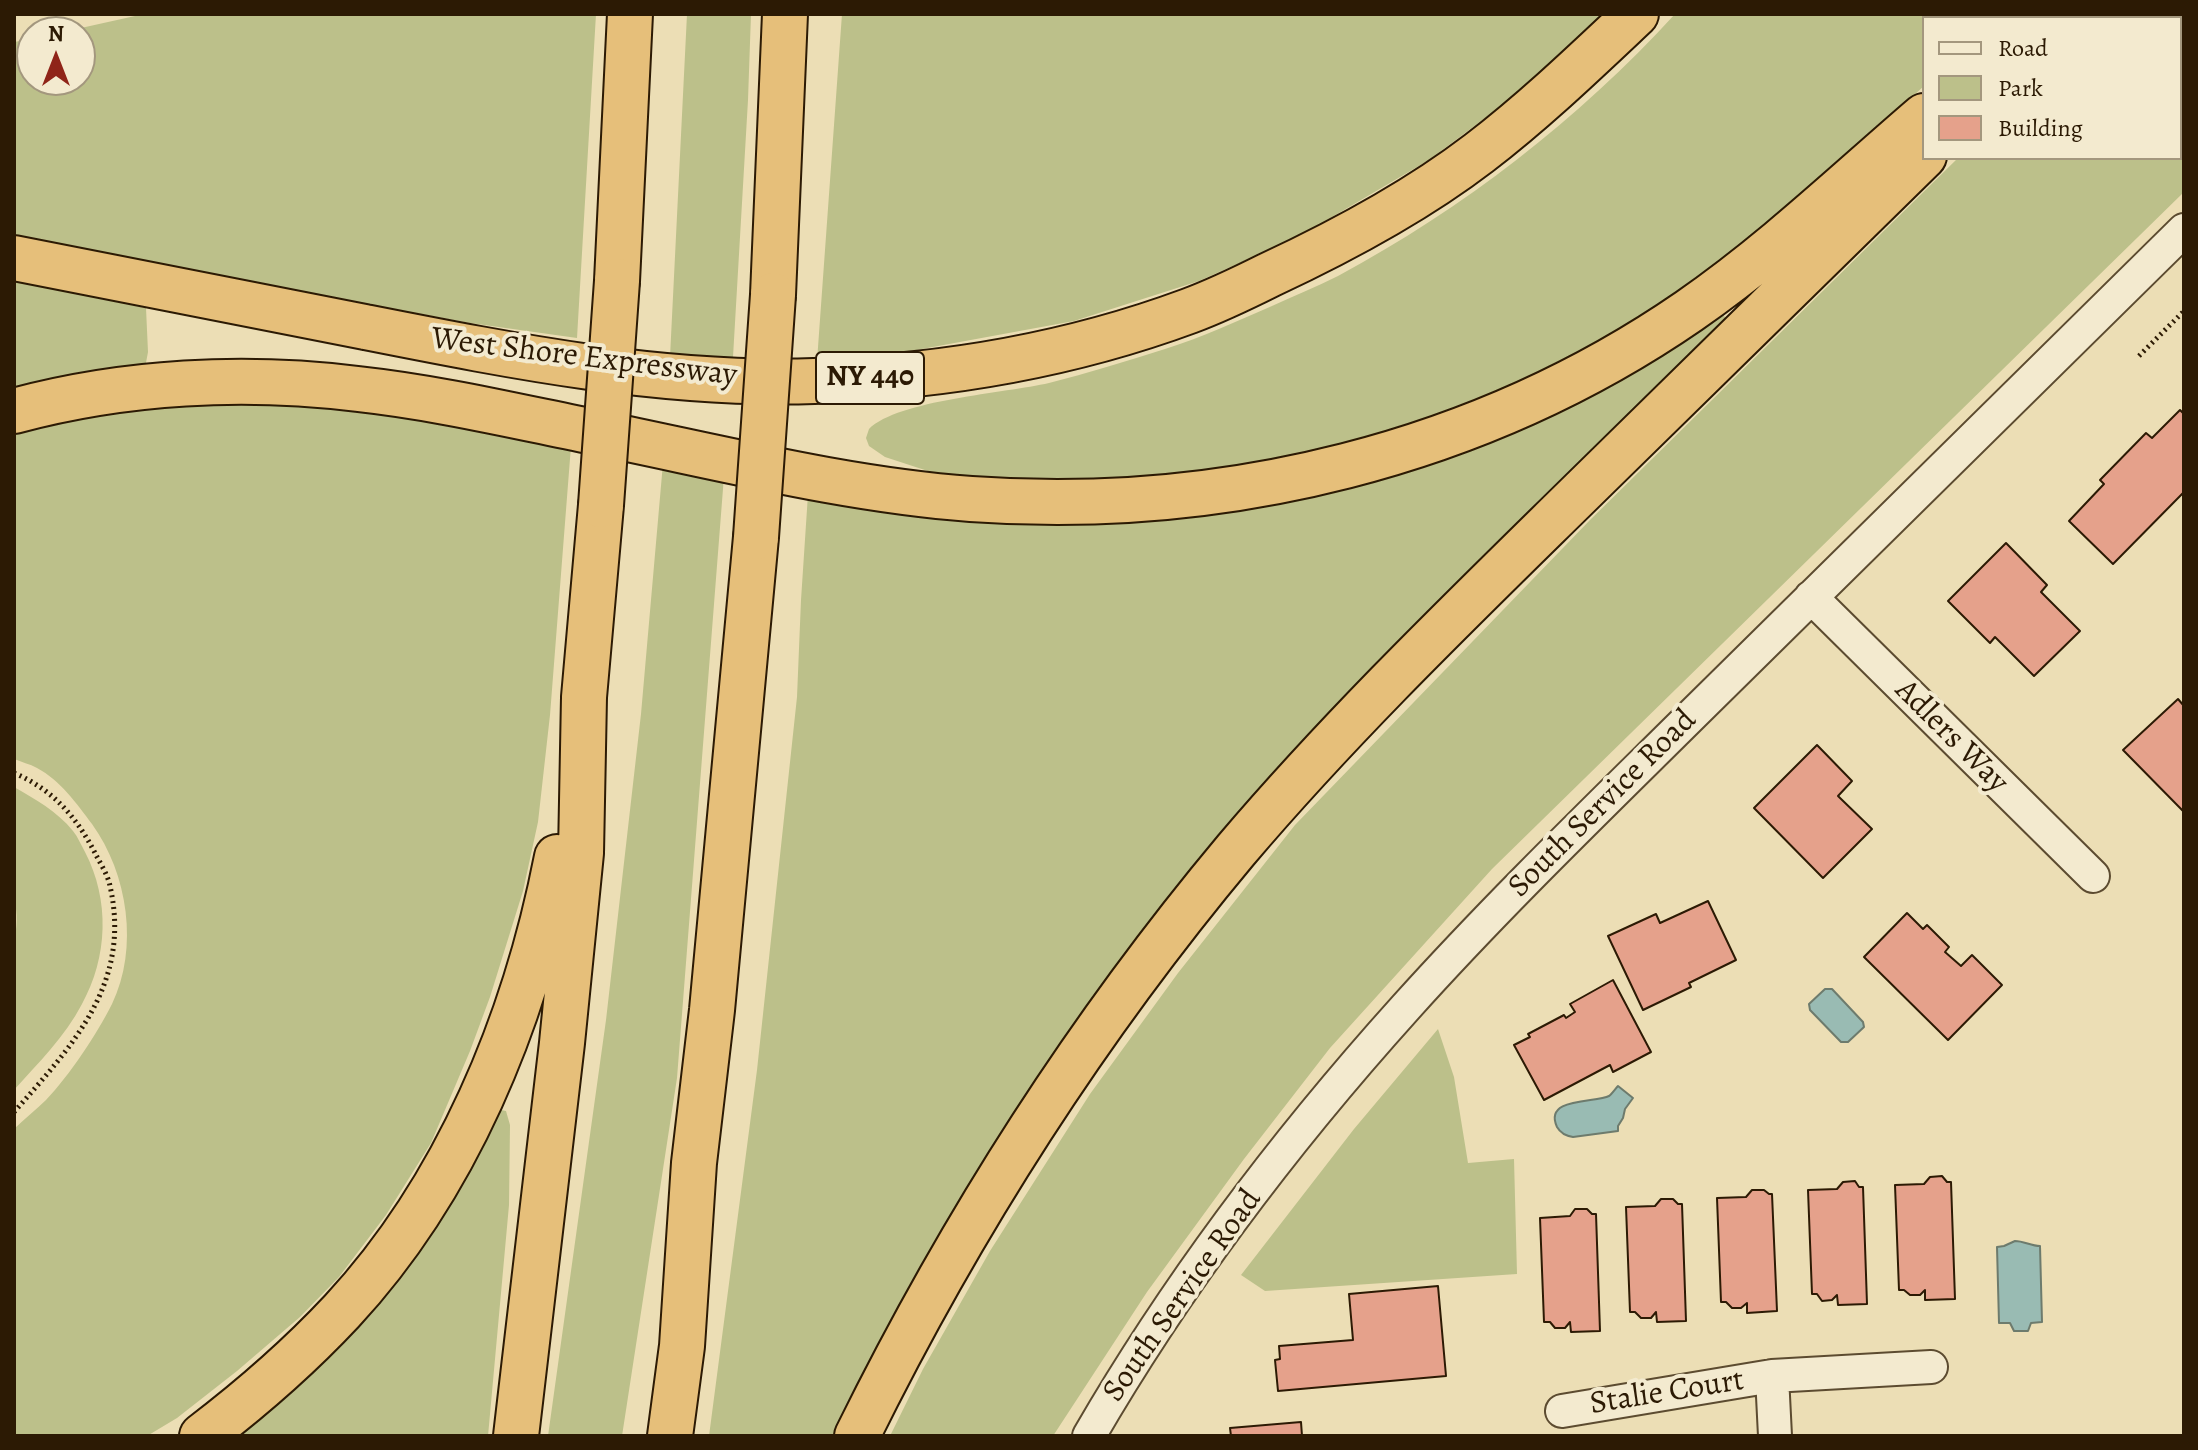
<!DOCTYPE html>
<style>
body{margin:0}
#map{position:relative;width:2198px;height:1450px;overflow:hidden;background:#ecdeb5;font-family:Alegreya,serif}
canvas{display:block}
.frame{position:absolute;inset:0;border:16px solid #2c1a04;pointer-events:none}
.legend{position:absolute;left:1922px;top:16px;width:260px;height:144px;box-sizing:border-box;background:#f3eacf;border:2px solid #a3977e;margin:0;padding:10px 14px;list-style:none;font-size:24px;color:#2c1a04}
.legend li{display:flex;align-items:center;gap:16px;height:40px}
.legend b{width:40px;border:2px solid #a3977e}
.north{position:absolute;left:16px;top:16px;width:80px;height:80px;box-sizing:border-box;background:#f3eacf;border:2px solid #a3977e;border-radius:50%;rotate:0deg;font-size:22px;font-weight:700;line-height:32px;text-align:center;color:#2c1a04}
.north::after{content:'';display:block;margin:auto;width:28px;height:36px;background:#8f2418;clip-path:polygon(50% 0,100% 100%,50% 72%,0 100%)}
</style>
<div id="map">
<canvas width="2198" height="1450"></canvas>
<div class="frame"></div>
<ul class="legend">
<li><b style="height:10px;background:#f3eacf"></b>Road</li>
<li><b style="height:22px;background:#bcc08a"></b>Park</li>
<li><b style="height:22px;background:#e5a18b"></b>Building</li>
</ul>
<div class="north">N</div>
</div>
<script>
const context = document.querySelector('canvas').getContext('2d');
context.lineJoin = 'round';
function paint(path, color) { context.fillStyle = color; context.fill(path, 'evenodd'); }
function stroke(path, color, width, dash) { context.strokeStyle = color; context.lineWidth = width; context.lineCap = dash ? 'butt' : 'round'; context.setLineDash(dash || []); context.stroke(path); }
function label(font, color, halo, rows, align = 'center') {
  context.font = font + ' Alegreya,serif'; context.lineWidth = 8; context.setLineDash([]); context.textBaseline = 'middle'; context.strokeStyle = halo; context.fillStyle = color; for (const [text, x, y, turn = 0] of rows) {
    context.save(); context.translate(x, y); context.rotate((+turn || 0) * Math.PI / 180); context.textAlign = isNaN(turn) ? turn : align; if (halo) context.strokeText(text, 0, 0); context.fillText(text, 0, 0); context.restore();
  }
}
paint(new Path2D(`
 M 144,14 L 596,14 L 577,338 L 470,323 L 235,280 L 14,235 L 14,42 L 32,39 L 32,80 L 80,80 L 80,32 L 63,32 Z
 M 687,14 L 751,14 L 748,100 L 733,357 L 670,357 Z
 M 842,14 L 1606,14 L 1505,103 L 1429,160 L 1298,237 L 1199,281 L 1074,321 L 911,351 L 817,361 Z
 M 1675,14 L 2001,14 L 1996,18 L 1924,18 L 1924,86 L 1759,236 L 1698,282 L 1621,330 L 1540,375 L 1402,430 L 1324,451 L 1174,478 L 1059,483 L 966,478 L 934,473 L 885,457 L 869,446 L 866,438 L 869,429 C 898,400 1006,393 1049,383 C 1088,373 1127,361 1165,349 C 1201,338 1237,321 1272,306 C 1293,296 1316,287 1338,276 C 1464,208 1578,120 1675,14 Z
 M 2102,14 L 2184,14 L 2184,192 L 1492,869 L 1330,1048 L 1244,1159 L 1147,1292 L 1053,1436 L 890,1436 L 923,1369 L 990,1251 L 1090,1094 L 1178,973 L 1295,825 L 1590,520 L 1958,158 L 2180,158 L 2180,18 L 2098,18 Z
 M 14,281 L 146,308 L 148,352 L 145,368 L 14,391 Z
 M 1723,315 L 1725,317 L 1726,321 L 1314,731 L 1166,901 L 1032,1087 L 986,1157 L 910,1284 L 836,1436 L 709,1436 L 757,1070 L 797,697 L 801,600 L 808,494 L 924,517 L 1001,522 L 1211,511 Z
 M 238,403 L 313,405 L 405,415 L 571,446 L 550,715 L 538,822 L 523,891 L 490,997 L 470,1051 L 431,1143 L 386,1215 L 339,1277 L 300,1317 L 237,1371 L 177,1418 L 147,1436 L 14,1436 L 14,1129 C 24,1119 36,1110 46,1100 C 69,1076 97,1034 112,1004 C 139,948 128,874 92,824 C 77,804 60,780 37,768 C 30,764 21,762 14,759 L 14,434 L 53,424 L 159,407 Z
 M 663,463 L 724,476 L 677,1078 L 622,1436 L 548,1436 L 606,1020 L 641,714 Z
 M 14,787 C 35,799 57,811 73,831 C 78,837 81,845 85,852 C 110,900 108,957 82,1004 C 65,1037 38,1063 14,1090 L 14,941 C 17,929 18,912 14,900 Z
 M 1438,1029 L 1454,1077 L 1468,1163 L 1514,1159 L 1517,1274 L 1265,1291 L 1241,1275 L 1354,1129 Z
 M 501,1110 L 506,1111 L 510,1125 L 509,1205 L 488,1436 L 232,1436 L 464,1179 Z`), '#bcc08a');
const water = new Path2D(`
 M 1825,989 L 1832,989 L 1863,1022 L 1864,1027 L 1848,1042 L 1841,1042 L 1810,1010 L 1809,1004 Z
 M 1618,1086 L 1633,1098 L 1625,1109 L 1623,1118 L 1618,1126 L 1618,1131 L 1573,1137 C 1566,1136 1561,1134 1557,1127 C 1543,1097 1596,1103 1609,1096 C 1611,1095 1616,1088 1618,1086 Z
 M 2015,1241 C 2024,1241 2031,1246 2040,1246 L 2042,1322 L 2031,1323 L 2028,1331 L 2014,1331 L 2010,1323 L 1999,1323 L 1997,1247 L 2004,1246 Z`);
paint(water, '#99bbb3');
stroke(water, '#6d7b6d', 2);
const building = new Path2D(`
 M 2180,410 L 2184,414 L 2184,492 L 2113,564 L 2069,521 L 2104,484 L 2100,480 L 2146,433 L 2152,438 Z
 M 2006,543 L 2047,585 L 2041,592 L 2080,631 L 2034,676 L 1995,637 L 1990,643 L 1948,601 Z
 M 2178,699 L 2184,706 L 2184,812 L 2123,750 Z
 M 1817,745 L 1852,781 L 1838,796 L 1872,829 L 1823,878 L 1754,808 Z
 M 1708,901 L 1736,960 L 1689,983 L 1691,987 L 1643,1010 L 1608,936 L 1656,914 L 1660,923 Z
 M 1907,913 L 1923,929 L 1927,925 L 1949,947 L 1945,952 L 1961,966 L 1972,955 L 2002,985 L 1948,1040 L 1864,957 Z
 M 1613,980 L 1651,1052 L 1613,1072 L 1610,1065 L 1544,1100 L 1514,1045 L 1530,1037 L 1528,1034 L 1564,1015 L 1566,1018 L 1575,1012 L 1570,1004 Z
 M 1942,1176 L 1947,1182 L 1951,1182 L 1955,1299 L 1925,1300 L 1925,1290 L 1920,1295 L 1910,1295 L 1904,1290 L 1899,1290 L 1895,1185 L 1924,1184 L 1930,1177 Z
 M 1855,1181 L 1859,1187 L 1863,1187 L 1867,1304 L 1838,1305 L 1837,1295 L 1832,1300 L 1822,1301 L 1817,1294 L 1812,1294 L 1808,1190 L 1837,1189 L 1843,1182 Z
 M 1752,1190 L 1764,1190 L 1769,1194 L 1772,1194 L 1777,1311 L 1747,1313 L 1747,1303 L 1741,1308 L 1732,1308 L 1726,1302 L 1721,1302 L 1717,1198 L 1746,1197 Z
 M 1661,1199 L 1673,1199 L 1678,1204 L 1682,1204 L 1686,1321 L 1657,1322 L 1656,1312 L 1651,1318 L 1641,1318 L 1635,1312 L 1630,1312 L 1626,1207 L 1655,1206 Z
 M 1575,1209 L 1587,1209 L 1592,1214 L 1596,1214 L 1600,1331 L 1571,1332 L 1570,1322 L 1565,1328 L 1555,1328 L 1550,1322 L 1544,1322 L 1540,1218 L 1570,1216 Z
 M 1438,1286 L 1446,1376 L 1278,1391 L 1275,1360 L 1280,1359 L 1279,1346 L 1353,1340 L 1349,1294 Z
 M 1301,1422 L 1302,1436 L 1231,1436 L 1230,1428 Z`);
paint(building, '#e5a18b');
stroke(building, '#2c1a04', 2);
const street = new Path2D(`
 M 1811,597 L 2093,876
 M 1562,1411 L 1772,1376
 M 1089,1436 C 1177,1284 1288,1138 1406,1007 C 1495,908 1592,814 1687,720 C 1852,556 2018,393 2184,230
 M 1775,1436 L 1772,1376 L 1931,1367`);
const highway = new Path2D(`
 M 2037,18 L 2042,14
 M 14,258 C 131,281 248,304 365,327 C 512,356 663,386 814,381 C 941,377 1070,355 1189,311 C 1216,301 1243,288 1269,275 C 1342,241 1415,202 1479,153 C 1535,110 1585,62 1636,14
 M 617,281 L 630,14
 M 773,295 L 785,14
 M 14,411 C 125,381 244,375 358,389 C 440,398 519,417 599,433 C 722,458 847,490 971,499 C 1223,517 1480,455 1689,311 C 1773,253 1847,182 1924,116
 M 202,1436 C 252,1398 299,1357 342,1311 C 457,1187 525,1021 557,857
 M 516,1436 L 562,1043 L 581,853 L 584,697 L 601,505
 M 670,1436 L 682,1346 L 694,1163 L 712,1010 L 756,537
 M 857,1436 C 960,1227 1087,1028 1236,850 C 1338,730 1451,620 1563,510 C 1683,392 1804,274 1924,156`);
stroke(street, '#5c4b30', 36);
stroke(highway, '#2c1a04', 48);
stroke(new Path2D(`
 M 2139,356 L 2184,311
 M 14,773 C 52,789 76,816 95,853 C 100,863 108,875 110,886 C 132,983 73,1045 14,1112`), '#2c1a04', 5, [2, 4]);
stroke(street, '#f3eacf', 32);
stroke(highway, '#e6bf7a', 44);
const highwayBridge = new Path2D(`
 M 601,505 L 617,281
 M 756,537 L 773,295`);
stroke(highwayBridge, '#2c1a04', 48, []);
stroke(highwayBridge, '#e6bf7a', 44);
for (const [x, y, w] of [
 [870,378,108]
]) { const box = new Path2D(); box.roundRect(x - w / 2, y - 26, w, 52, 6); context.fillStyle = '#f3eacf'; context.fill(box); stroke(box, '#2c1a04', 2); }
label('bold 30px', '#2c1a04', null, [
 ["NY 440",870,378]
]);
label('32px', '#2c1a04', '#f3eacf', [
 ["West Shore Expressway",584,358,7],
 ["Adlers Way",1951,737,45],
 ["South Service Road",1603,804,-45],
 ["South Service Road",1183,1296,-55],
 ["Stalie Court",1667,1393,-9]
]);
</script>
